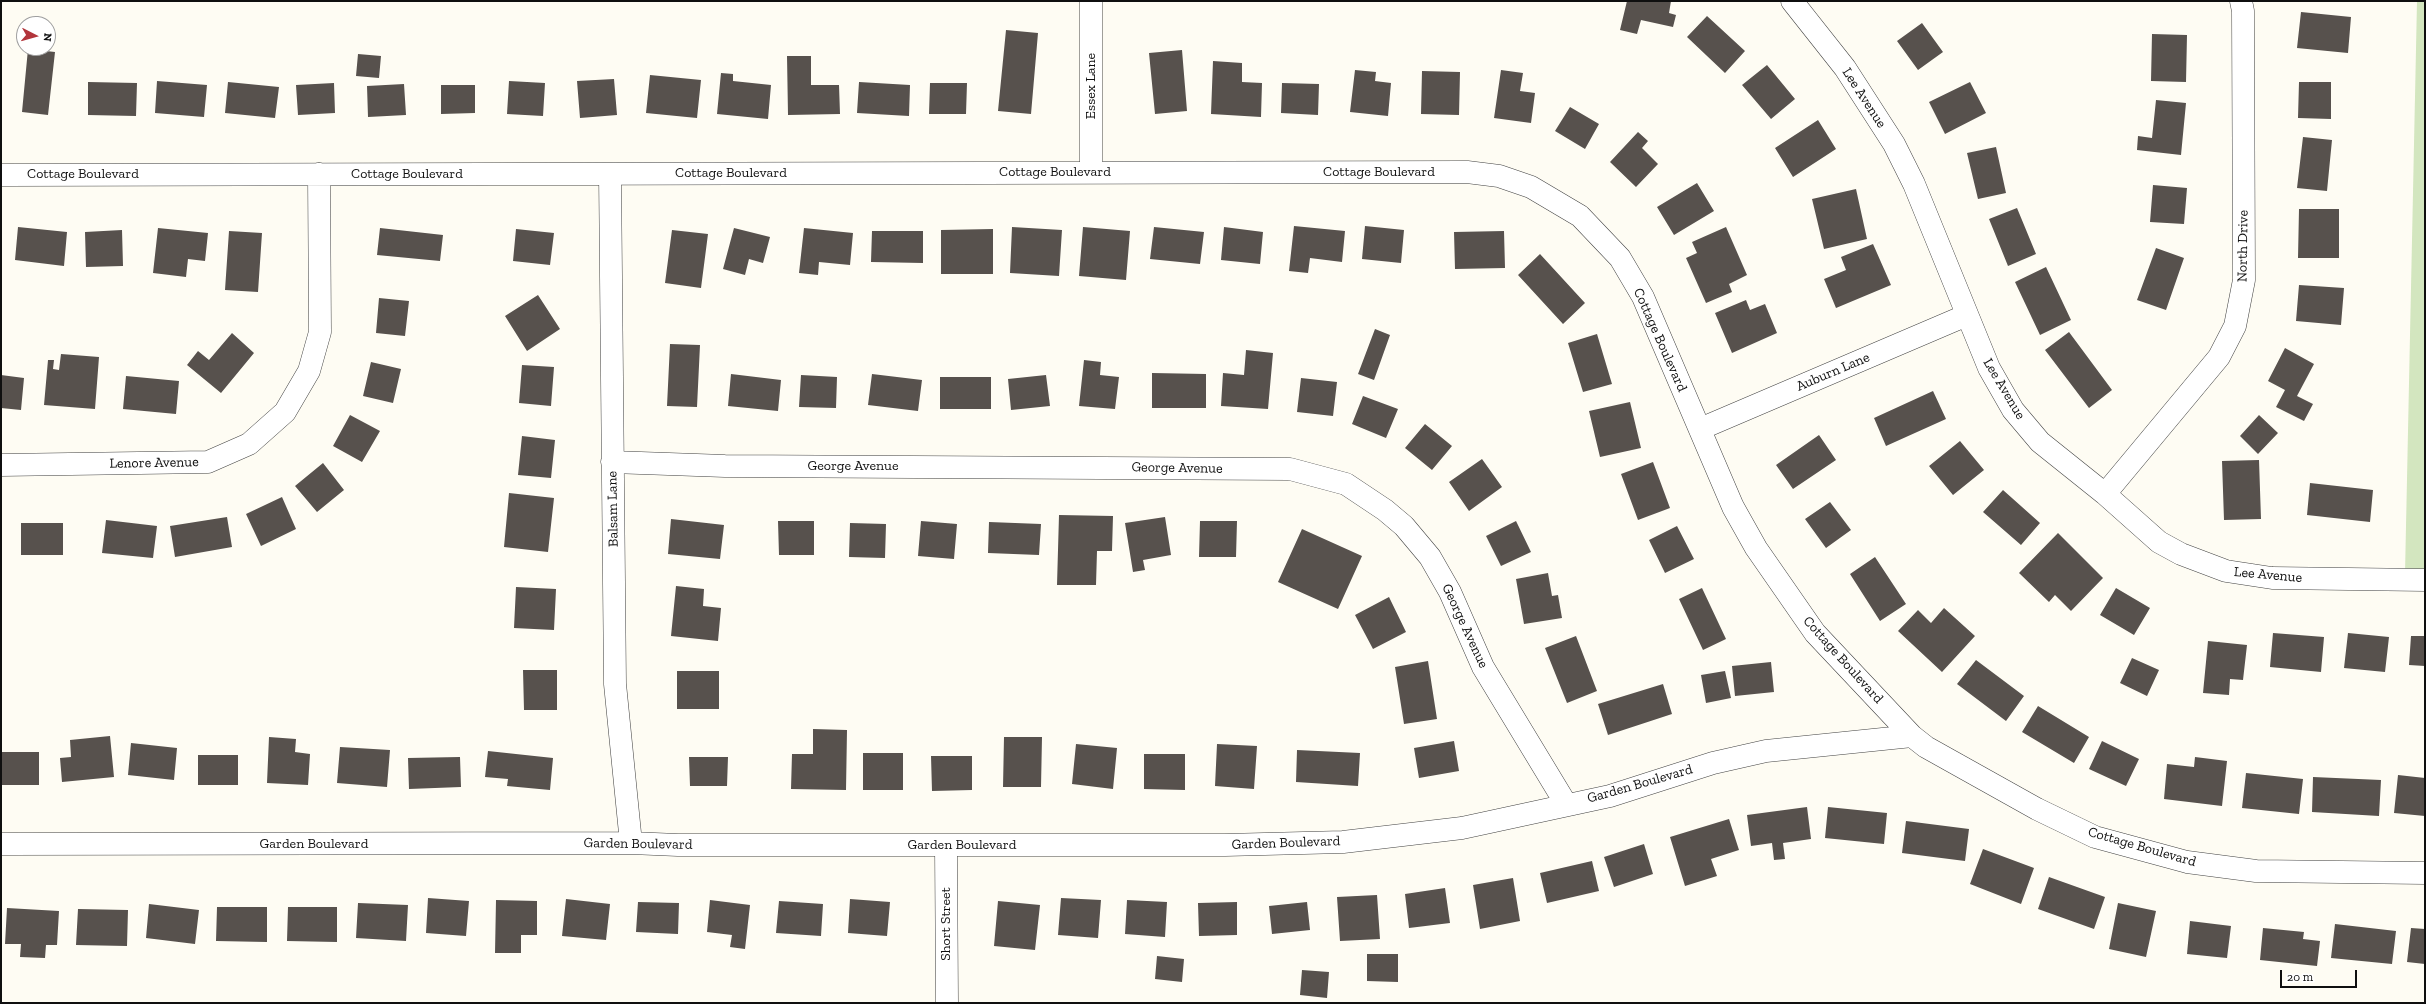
<!DOCTYPE html>
<style>
body{margin:0}
#map{position:relative;width:2426px;height:1004px;overflow:hidden;background:#fefcf3;font-family:"Zilla Slab",serif}
canvas{display:block}
.frame{position:absolute;inset:0;border:2px solid #0f0f0f;pointer-events:none}
.north{position:absolute;left:16px;top:16px;width:40px;height:40px;box-sizing:border-box;background:#fff;border:1px solid #9f9f9f;border-radius:50%;rotate:96deg;font-size:11px;font-weight:700;line-height:16px;text-align:center;color:#0f0f0f}
.north::after{content:'';display:block;margin:auto;width:14px;height:18px;background:#b2353b;clip-path:polygon(50% 0,100% 100%,50% 72%,0 100%)}
.scale{position:absolute;left:2280px;top:970px;width:77px;height:18px;box-sizing:border-box;border:2px solid #0f0f0f;border-top:0;padding-left:5px;font-size:12px;line-height:14px;white-space:nowrap;color:#0f0f0f;-webkit-text-stroke:3px #fff;paint-order:stroke}
</style>
<div id="map">
<canvas width="2426" height="1004"></canvas>
<div class="frame"></div>
<div class="north">N</div>
<div class="scale">20 m</div>
</div>
<script>
const context = document.querySelector('canvas').getContext('2d');
context.lineJoin = 'round';
function paint(path, color) { context.fillStyle = color; context.fill(path, 'evenodd'); }
function stroke(path, color, width, dash) { context.strokeStyle = color; context.lineWidth = width; context.lineCap = dash ? 'butt' : 'round'; context.setLineDash(dash || []); context.stroke(path); }
function label(font, color, halo, rows, align = 'center') {
  context.font = font + ' "Zilla Slab",serif'; context.lineWidth = 4; context.setLineDash([]); context.textBaseline = 'middle'; context.strokeStyle = halo; context.fillStyle = color; for (const [text, x, y, turn = 0] of rows) {
    context.save(); context.translate(x, y); context.rotate((+turn || 0) * Math.PI / 180); context.textAlign = isNaN(turn) ? turn : align; if (halo) context.strokeText(text, 0, 0); context.fillText(text, 0, 0); context.restore();
  }
}
paint(new Path2D(`
 M 2417,1 L 2425,1 L 2425,575 L 2405,574 Z`), '#d3e6bf');
paint(new Path2D(`
 M 1627,1 L 1671,1 L 1669,13 L 1676,15 L 1673,27 L 1641,20 L 1637,34 L 1620,30 Z
 M 2301,12 L 2351,17 L 2348,53 L 2297,48 Z
 M 1707,16 L 1745,51 L 1725,73 L 1687,37 Z
 M 1922,23 L 1943,52 L 1918,70 L 1897,41 Z
 M 1006,30 L 1038,33 L 1031,114 L 998,111 Z
 M 2152,34 L 2187,35 L 2186,82 L 2151,81 Z
 M 28,49 L 55,52 L 48,115 L 22,112 Z
 M 1182,50 L 1187,111 L 1155,114 L 1149,53 Z
 M 358,54 L 381,56 L 379,78 L 356,76 Z
 M 787,56 L 811,56 L 811,85 L 839,85 L 840,114 L 788,115 Z
 M 1213,61 L 1242,63 L 1242,82 L 1262,83 L 1261,117 L 1211,114 Z
 M 1767,65 L 1795,99 L 1771,119 L 1742,85 Z
 M 1355,70 L 1376,72 L 1375,81 L 1391,83 L 1388,116 L 1350,112 Z
 M 1501,70 L 1523,73 L 1520,91 L 1535,93 L 1531,123 L 1494,118 Z
 M 1422,71 L 1460,72 L 1459,115 L 1421,114 Z
 M 721,73 L 733,74 L 733,81 L 771,85 L 768,119 L 717,114 Z
 M 650,75 L 701,80 L 697,118 L 646,113 Z
 M 614,79 L 617,115 L 580,118 L 577,81 Z
 M 157,81 L 207,85 L 204,117 L 155,113 Z
 M 509,81 L 545,83 L 543,116 L 507,114 Z
 M 88,82 L 137,83 L 136,116 L 88,115 Z
 M 228,82 L 279,87 L 275,118 L 225,113 Z
 M 859,82 L 910,85 L 909,116 L 857,113 Z
 M 1970,82 L 1986,113 L 1945,134 L 1929,102 Z
 M 2299,82 L 2331,82 L 2331,119 L 2298,118 Z
 M 334,83 L 335,113 L 298,115 L 296,85 Z
 M 930,83 L 967,83 L 966,114 L 929,114 Z
 M 1282,83 L 1319,84 L 1318,115 L 1281,113 Z
 M 404,84 L 406,115 L 368,117 L 367,86 Z
 M 441,85 L 475,85 L 475,113 L 441,114 Z
 M 2156,100 L 2186,103 L 2181,155 L 2137,150 L 2138,136 L 2152,138 Z
 M 1570,107 L 1599,124 L 1585,149 L 1555,131 Z
 M 1818,120 L 1836,149 L 1793,177 L 1775,148 Z
 M 1638,132 L 1648,141 L 1642,148 L 1658,164 L 1636,187 L 1610,162 Z
 M 2303,137 L 2332,140 L 2327,191 L 2297,188 Z
 M 1996,147 L 2006,193 L 1978,199 L 1967,153 Z
 M 1697,183 L 1714,211 L 1674,235 L 1657,207 Z
 M 2153,185 L 2187,188 L 2184,224 L 2150,222 Z
 M 1856,189 L 1867,239 L 1824,249 L 1812,199 Z
 M 2017,208 L 2036,254 L 2008,266 L 1989,219 Z
 M 2299,209 L 2339,209 L 2339,258 L 2298,258 Z
 M 1294,226 L 1345,231 L 1342,262 L 1310,258 L 1308,273 L 1289,271 Z
 M 1365,226 L 1404,230 L 1401,263 L 1362,259 Z
 M 18,227 L 67,232 L 64,266 L 15,260 Z
 M 1012,227 L 1062,230 L 1059,276 L 1010,273 Z
 M 1083,227 L 1130,231 L 1126,280 L 1079,276 Z
 M 1154,227 L 1204,232 L 1200,264 L 1150,259 Z
 M 1224,227 L 1263,232 L 1260,264 L 1221,260 Z
 M 1726,227 L 1747,275 L 1729,284 L 1732,292 L 1706,303 L 1686,258 L 1697,253 L 1692,242 Z
 M 158,228 L 208,233 L 205,261 L 188,259 L 186,277 L 153,273 Z
 M 380,228 L 443,235 L 440,261 L 377,255 Z
 M 734,228 L 770,237 L 763,263 L 749,259 L 745,275 L 723,269 Z
 M 804,228 L 853,233 L 850,265 L 819,262 L 818,275 L 799,273 Z
 M 516,229 L 554,233 L 550,265 L 513,261 Z
 M 993,229 L 993,274 L 941,274 L 941,230 Z
 M 122,230 L 123,266 L 86,267 L 85,232 Z
 M 672,230 L 708,234 L 701,288 L 665,283 Z
 M 229,231 L 262,233 L 258,292 L 225,290 Z
 M 872,231 L 923,231 L 923,263 L 871,262 Z
 M 1504,231 L 1505,268 L 1455,269 L 1454,232 Z
 M 1873,244 L 1891,285 L 1836,308 L 1824,279 L 1846,270 L 1841,257 Z
 M 2156,248 L 2184,258 L 2166,310 L 2137,300 Z
 M 1540,254 L 1585,303 L 1563,324 L 1518,275 Z
 M 2046,267 L 2071,320 L 2040,335 L 2015,282 Z
 M 2299,285 L 2344,288 L 2341,325 L 2296,321 Z
 M 538,295 L 560,329 L 527,351 L 505,316 Z
 M 379,298 L 409,301 L 405,336 L 376,333 Z
 M 1746,300 L 1750,310 L 1765,304 L 1777,333 L 1732,353 L 1715,313 Z
 M 1375,329 L 1390,335 L 1374,380 L 1358,374 Z
 M 2069,332 L 2112,390 L 2089,408 L 2045,350 Z
 M 232,333 L 254,353 L 221,393 L 187,365 L 198,351 L 209,360 Z
 M 1597,334 L 1612,384 L 1583,392 L 1568,343 Z
 M 670,344 L 700,345 L 697,407 L 667,406 Z
 M 2285,348 L 2314,364 L 2297,396 L 2313,404 L 2304,421 L 2276,407 L 2285,390 L 2268,381 Z
 M 1246,350 L 1273,353 L 1268,409 L 1221,406 L 1223,373 L 1244,375 Z
 M 61,354 L 99,357 L 95,409 L 44,405 L 48,360 L 54,360 L 53,369 L 59,370 Z
 M 1084,360 L 1101,362 L 1100,375 L 1119,377 L 1115,409 L 1079,406 Z
 M 371,362 L 401,369 L 393,403 L 363,396 Z
 M 522,365 L 554,367 L 551,406 L 519,403 Z
 M 1152,373 L 1206,374 L 1206,408 L 1152,408 Z
 M 731,374 L 781,380 L 778,411 L 728,406 Z
 M 872,374 L 922,380 L 918,411 L 868,405 Z
 M 1,375 L 24,378 L 21,410 L 1,408 Z
 M 801,375 L 837,377 L 836,408 L 799,407 Z
 M 1046,375 L 1050,406 L 1011,410 L 1008,379 Z
 M 126,376 L 179,381 L 176,414 L 123,409 Z
 M 940,377 L 991,377 L 991,409 L 940,409 Z
 M 1301,378 L 1337,382 L 1333,416 L 1297,412 Z
 M 1933,391 L 1946,419 L 1886,446 L 1874,418 Z
 M 1363,396 L 1398,409 L 1386,438 L 1352,424 Z
 M 1630,402 L 1641,448 L 1600,457 L 1589,411 Z
 M 350,415 L 380,431 L 362,462 L 333,446 Z
 M 2259,415 L 2278,433 L 2258,454 L 2240,436 Z
 M 1425,424 L 1452,446 L 1432,470 L 1405,448 Z
 M 1819,435 L 1836,460 L 1793,489 L 1776,465 Z
 M 522,436 L 555,440 L 551,478 L 518,475 Z
 M 1960,441 L 1984,470 L 1953,495 L 1929,466 Z
 M 1482,459 L 1502,487 L 1469,511 L 1449,482 Z
 M 2259,460 L 2261,519 L 2224,520 L 2222,461 Z
 M 1653,462 L 1670,508 L 1638,520 L 1621,474 Z
 M 323,463 L 344,490 L 317,512 L 295,486 Z
 M 2310,483 L 2373,490 L 2370,522 L 2307,515 Z
 M 2003,490 L 2040,523 L 2021,545 L 1983,512 Z
 M 509,493 L 554,498 L 548,552 L 504,547 Z
 M 282,497 L 296,529 L 261,546 L 246,514 Z
 M 1830,502 L 1851,530 L 1826,548 L 1805,519 Z
 M 1059,515 L 1113,516 L 1112,551 L 1097,551 L 1096,585 L 1057,585 Z
 M 227,517 L 232,547 L 175,557 L 170,526 Z
 M 1165,517 L 1171,555 L 1143,560 L 1145,570 L 1133,572 L 1125,523 Z
 M 671,519 L 724,525 L 720,559 L 668,554 Z
 M 106,520 L 157,526 L 153,558 L 102,553 Z
 M 778,521 L 814,521 L 814,555 L 779,555 Z
 M 921,521 L 957,524 L 954,559 L 918,556 Z
 M 1200,521 L 1237,521 L 1236,557 L 1199,557 Z
 M 1516,521 L 1531,552 L 1501,566 L 1486,536 Z
 M 989,522 L 1041,524 L 1039,555 L 988,553 Z
 M 21,523 L 63,523 L 63,555 L 21,555 Z
 M 850,523 L 886,524 L 885,558 L 849,557 Z
 M 1677,526 L 1694,559 L 1665,573 L 1649,540 Z
 M 1302,529 L 1362,556 L 1338,609 L 1278,582 Z
 M 2058,533 L 2103,578 L 2071,611 L 2055,595 L 2049,602 L 2019,573 Z
 M 1875,557 L 1906,604 L 1880,621 L 1850,574 Z
 M 1548,573 L 1552,596 L 1558,595 L 1562,618 L 1524,624 L 1516,579 Z
 M 676,586 L 704,589 L 703,606 L 721,608 L 718,641 L 671,636 Z
 M 516,587 L 556,589 L 554,630 L 514,628 Z
 M 1702,588 L 1726,639 L 1703,650 L 1679,599 Z
 M 2116,588 L 2150,608 L 2134,635 L 2100,615 Z
 M 1389,597 L 1406,632 L 1373,649 L 1355,615 Z
 M 1944,608 L 1975,636 L 1942,672 L 1898,631 L 1918,610 L 1931,623 Z
 M 2273,633 L 2324,637 L 2321,672 L 2270,667 Z
 M 2348,633 L 2389,637 L 2385,672 L 2344,668 Z
 M 1576,636 L 1597,691 L 1567,703 L 1545,648 Z
 M 2411,636 L 2425,636 L 2425,666 L 2409,665 Z
 M 2208,641 L 2247,645 L 2243,680 L 2230,679 L 2229,695 L 2203,693 Z
 M 2132,658 L 2159,670 L 2147,696 L 2120,683 Z
 M 1976,660 L 2024,696 L 2006,721 L 1957,684 Z
 M 1428,661 L 1437,719 L 1404,724 L 1395,667 Z
 M 1771,662 L 1774,692 L 1735,696 L 1732,666 Z
 M 523,670 L 557,670 L 557,710 L 524,710 Z
 M 677,671 L 719,671 L 719,709 L 677,709 Z
 M 1725,671 L 1731,698 L 1706,703 L 1701,675 Z
 M 1663,684 L 1672,714 L 1608,735 L 1598,704 Z
 M 2038,706 L 2089,737 L 2074,763 L 2022,732 Z
 M 813,729 L 847,730 L 846,790 L 791,789 L 792,754 L 813,754 Z
 M 110,736 L 114,777 L 62,782 L 60,758 L 71,757 L 70,740 Z
 M 269,737 L 296,739 L 295,752 L 310,754 L 308,785 L 267,783 Z
 M 1004,737 L 1042,737 L 1041,787 L 1003,787 Z
 M 1454,741 L 1459,771 L 1419,778 L 1414,748 Z
 M 2102,741 L 2139,759 L 2126,786 L 2089,769 Z
 M 131,743 L 177,748 L 174,780 L 128,775 Z
 M 1076,744 L 1117,748 L 1113,789 L 1072,784 Z
 M 1217,744 L 1257,746 L 1254,789 L 1215,786 Z
 M 340,747 L 390,750 L 387,787 L 337,783 Z
 M 1297,750 L 1360,753 L 1358,786 L 1296,782 Z
 M 488,751 L 553,758 L 550,790 L 507,786 L 508,779 L 485,777 Z
 M 1,752 L 39,752 L 39,785 L 1,785 Z
 M 863,753 L 903,753 L 903,790 L 863,790 Z
 M 1144,754 L 1185,754 L 1185,790 L 1144,789 Z
 M 198,755 L 238,755 L 238,785 L 198,785 Z
 M 931,756 L 972,756 L 972,790 L 932,791 Z
 M 460,757 L 461,787 L 409,789 L 408,758 Z
 M 689,757 L 728,757 L 727,786 L 690,786 Z
 M 2195,757 L 2227,761 L 2222,806 L 2164,799 L 2167,764 L 2194,767 Z
 M 2246,773 L 2303,779 L 2299,814 L 2242,808 Z
 M 2398,775 L 2425,778 L 2425,816 L 2394,813 Z
 M 2313,777 L 2381,780 L 2379,816 L 2312,812 Z
 M 1807,807 L 1811,839 L 1783,843 L 1785,859 L 1774,860 L 1772,843 L 1751,846 L 1747,815 Z
 M 1828,807 L 1887,813 L 1884,844 L 1825,838 Z
 M 1729,819 L 1739,850 L 1711,859 L 1717,876 L 1685,886 L 1670,837 Z
 M 1906,821 L 1969,829 L 1965,861 L 1902,853 Z
 M 1644,844 L 1653,874 L 1614,887 L 1604,857 Z
 M 1983,849 L 2034,868 L 2021,904 L 1970,884 Z
 M 1592,861 L 1599,891 L 1547,903 L 1540,873 Z
 M 2049,877 L 2105,897 L 2094,929 L 2038,909 Z
 M 1513,878 L 1520,921 L 1480,929 L 1473,885 Z
 M 1445,888 L 1450,923 L 1409,928 L 1405,894 Z
 M 1377,895 L 1380,939 L 1340,941 L 1337,897 Z
 M 428,898 L 469,901 L 466,936 L 426,933 Z
 M 1061,898 L 1101,900 L 1098,938 L 1058,935 Z
 M 566,899 L 610,904 L 606,940 L 562,936 Z
 M 850,899 L 890,902 L 887,936 L 848,933 Z
 M 496,900 L 537,901 L 537,935 L 521,935 L 521,953 L 495,953 Z
 M 710,900 L 750,905 L 745,949 L 730,947 L 732,935 L 707,932 Z
 M 1127,900 L 1167,902 L 1165,937 L 1125,934 Z
 M 779,901 L 823,904 L 821,936 L 776,933 Z
 M 998,901 L 1040,905 L 1035,950 L 994,946 Z
 M 638,902 L 679,903 L 678,934 L 636,932 Z
 M 1237,902 L 1237,935 L 1199,936 L 1198,903 Z
 M 1307,902 L 1310,930 L 1272,934 L 1269,906 Z
 M 358,903 L 408,905 L 406,941 L 356,938 Z
 M 2118,903 L 2156,911 L 2146,957 L 2109,949 Z
 M 149,904 L 199,910 L 195,944 L 146,938 Z
 M 217,907 L 267,907 L 267,942 L 216,941 Z
 M 288,907 L 337,907 L 337,942 L 287,941 Z
 M 7,908 L 59,911 L 57,945 L 46,945 L 45,958 L 20,957 L 21,944 L 5,944 Z
 M 78,909 L 128,910 L 127,946 L 76,945 Z
 M 2190,921 L 2231,926 L 2227,958 L 2187,954 Z
 M 2335,924 L 2396,931 L 2392,964 L 2331,958 Z
 M 2263,928 L 2304,932 L 2303,939 L 2320,941 L 2317,966 L 2260,960 Z
 M 2411,928 L 2425,929 L 2425,964 L 2407,962 Z
 M 1367,954 L 1398,954 L 1398,982 L 1367,981 Z
 M 1157,956 L 1184,959 L 1182,982 L 1155,979 Z
 M 1302,970 L 1329,972 L 1327,998 L 1300,995 Z`), '#57514d');
const minor = new Path2D(`
 M 1091,1 L 1091,172
 M 1792,1 L 1845,68 L 1894,144 L 1914,184 L 1989,368 L 2013,410 L 2040,442 L 2105,494 L 2159,542 L 2181,554 L 2226,571 L 2272,578 L 2425,580
 M 610,174 L 615,684 L 631,843
 M 1,175 L 1467,172 L 1499,176 L 1531,187 L 1580,216 L 1620,258 L 1643,297 L 1733,507 L 1756,548 L 1815,633 L 1912,736 L 1926,747 L 2037,809 L 2095,837 L 2187,862 L 2256,871 L 2425,873
 M 1700,429 L 1967,315
 M 612,462 L 725,466 L 1290,469 L 1346,484 L 1385,510 L 1404,526 L 1430,557 L 1450,592 L 1483,667 L 1566,804
 M 1,465 L 208,462 L 249,444 L 285,412 L 309,371 L 320,332 L 319,174
 M 2105,494 L 2219,357 L 2235,326 L 2244,280 L 2243,11 L 2241,1
 M 1,844 L 631,843 L 678,845 L 1225,845 L 1343,842 L 1462,828 L 1610,796 L 1713,763 L 1766,751 L 1912,736
 M 946,845 L 947,1003`);
stroke(minor, '#424242', 23);
stroke(minor, '#fff', 22);
label('14px', '#0f0f0f', '#fff', [
 ["Essex Lane",1091,86,-90],
 ["Lee Avenue",1864,98,57],
 ["Cottage Boulevard",1055,172],
 ["Cottage Boulevard",1379,172],
 ["Cottage Boulevard",731,173],
 ["Cottage Boulevard",83,174],
 ["Cottage Boulevard",407,174],
 ["North Drive",2243,246,-89],
 ["Cottage Boulevard",1660,340,66],
 ["Auburn Lane",1833,372,-23],
 ["Lee Avenue",2004,389,59],
 ["Lenore Avenue",154,463,-1],
 ["George Avenue",853,466],
 ["George Avenue",1177,468,1],
 ["Balsam Lane",613,509,-91],
 ["Lee Avenue",2268,575,5],
 ["George Avenue",1465,626,65],
 ["Cottage Boulevard",1843,660,48],
 ["Garden Boulevard",1640,784,-16],
 ["Garden Boulevard",1286,843,-2],
 ["Garden Boulevard",314,844],
 ["Garden Boulevard",638,844,1],
 ["Garden Boulevard",962,845],
 ["Cottage Boulevard",2142,847,16],
 ["Short Street",946,924,-90]
]);
</script>
